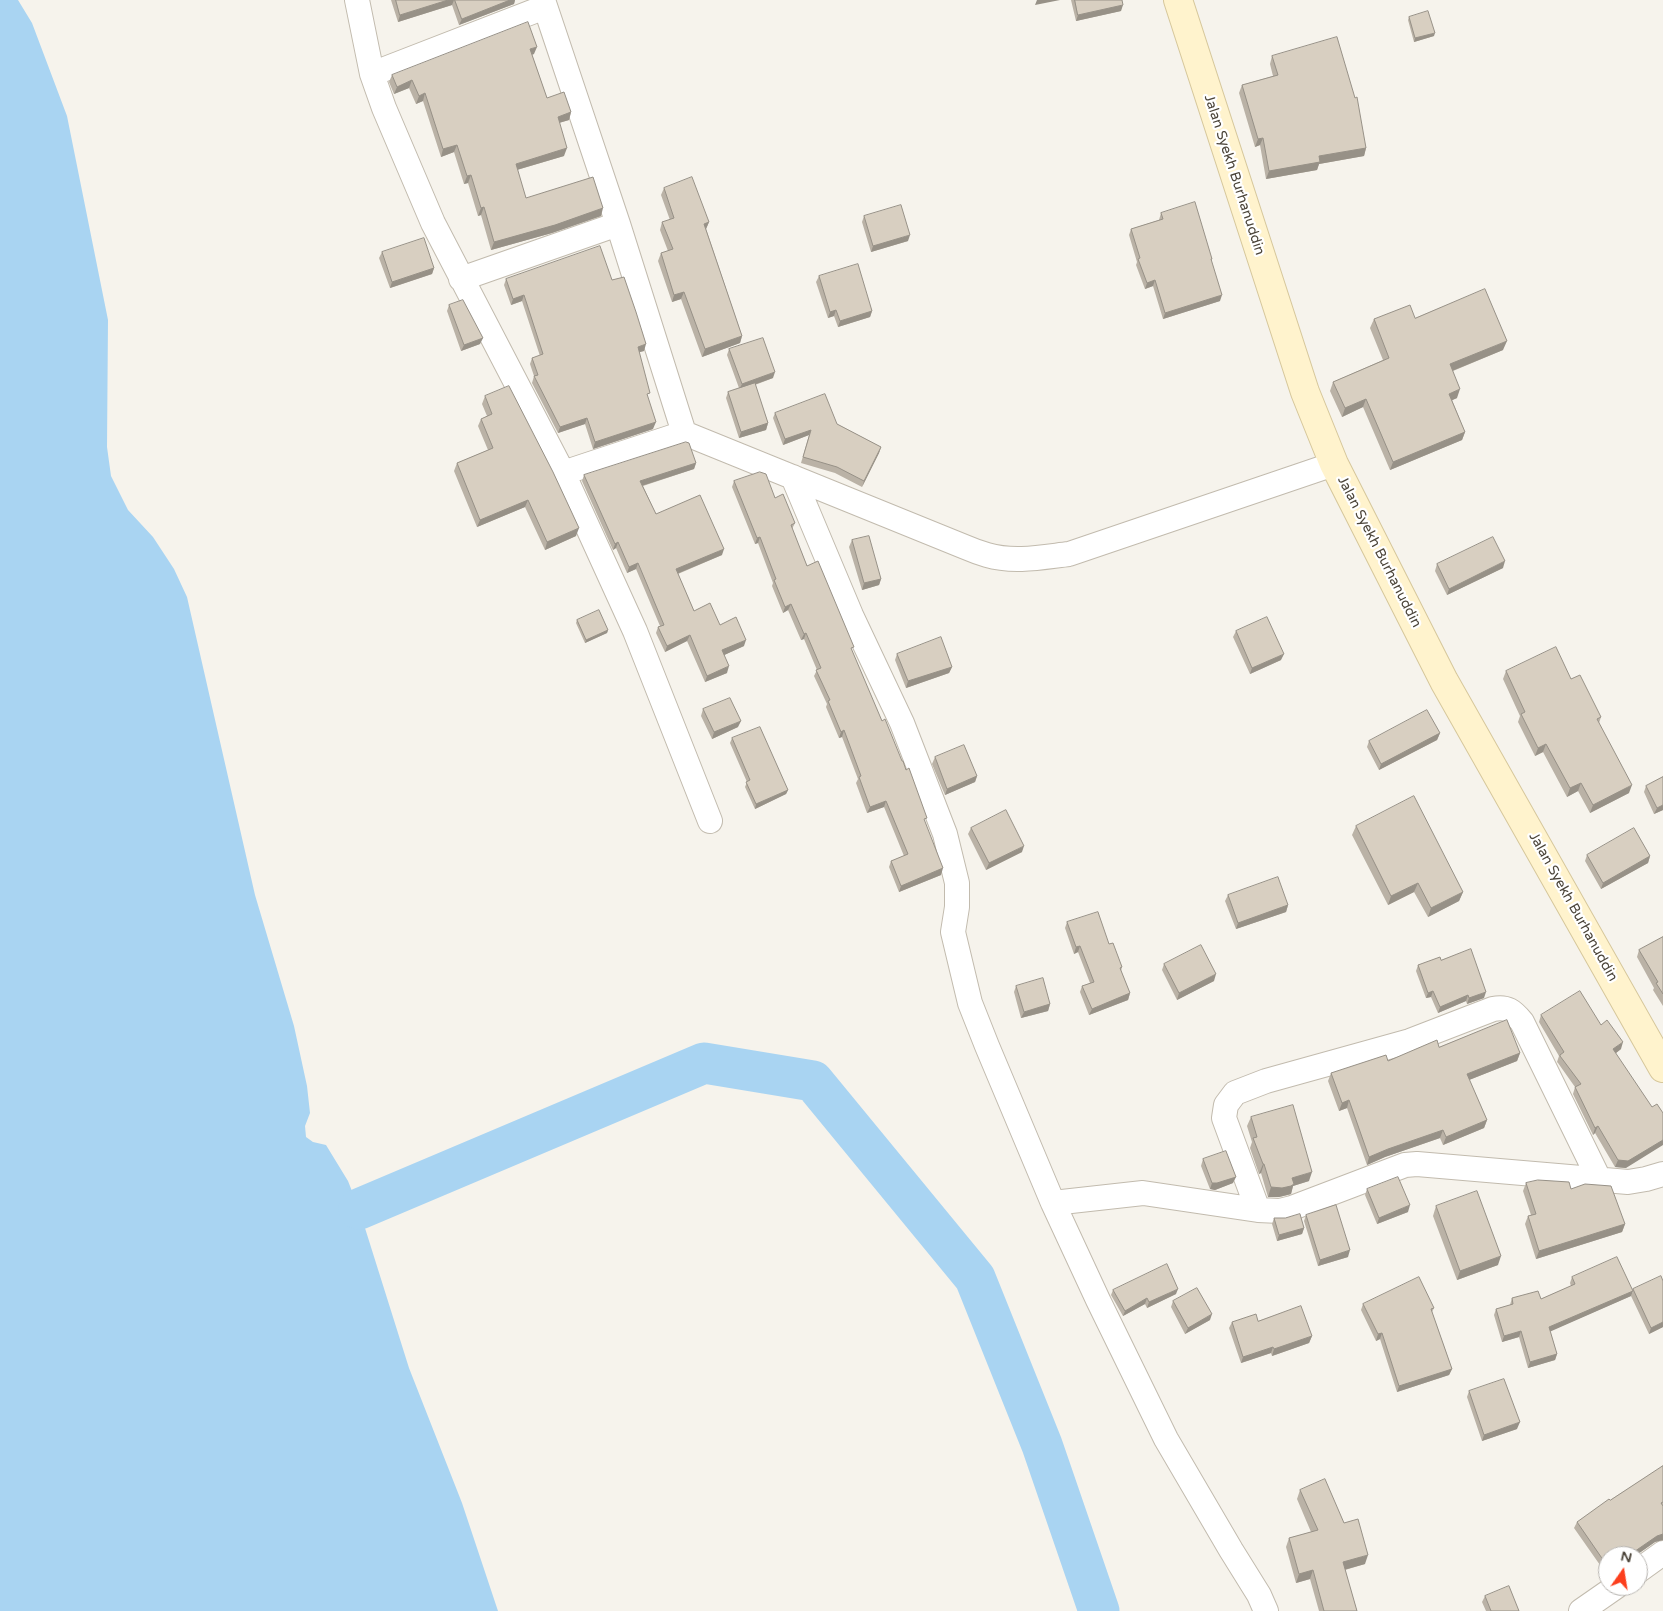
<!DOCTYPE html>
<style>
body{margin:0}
#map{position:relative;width:1663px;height:1611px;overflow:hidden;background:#f6f3ec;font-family:"Varela Round",sans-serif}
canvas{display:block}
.north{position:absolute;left:1598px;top:1546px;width:50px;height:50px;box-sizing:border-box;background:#fff;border:1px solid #b7b4b0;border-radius:50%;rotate:13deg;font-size:14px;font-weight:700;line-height:20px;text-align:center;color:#4b4439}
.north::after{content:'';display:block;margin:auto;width:18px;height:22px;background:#fc3f1d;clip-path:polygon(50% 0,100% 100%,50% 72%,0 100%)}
</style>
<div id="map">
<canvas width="1663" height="1611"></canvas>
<div class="north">N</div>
</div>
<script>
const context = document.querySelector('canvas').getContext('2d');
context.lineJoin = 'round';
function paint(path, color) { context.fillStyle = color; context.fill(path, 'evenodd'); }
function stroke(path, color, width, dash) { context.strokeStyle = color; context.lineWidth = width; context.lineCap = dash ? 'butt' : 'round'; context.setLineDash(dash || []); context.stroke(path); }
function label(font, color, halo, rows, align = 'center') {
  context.font = font + ' "Varela Round",sans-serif'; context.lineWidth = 4.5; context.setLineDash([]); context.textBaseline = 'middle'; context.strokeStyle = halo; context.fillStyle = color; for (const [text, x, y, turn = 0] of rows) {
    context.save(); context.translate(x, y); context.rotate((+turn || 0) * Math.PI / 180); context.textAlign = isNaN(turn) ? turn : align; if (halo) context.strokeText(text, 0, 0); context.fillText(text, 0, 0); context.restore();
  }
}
paint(new Path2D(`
 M 0,0 L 18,0 L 32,23 L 67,116 L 108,320 L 107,447 L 111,476 L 128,510 L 153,537 L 174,569 L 187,597 L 255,895 L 294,1026 L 307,1086 L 310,1113 L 305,1126 L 306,1137 L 313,1142 L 326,1145 L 348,1181 L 359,1209 L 409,1368 L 462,1503 L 498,1611 L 0,1611 Z`), '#a9d4f2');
stroke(new Path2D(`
 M 359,1209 L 704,1063 L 813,1081 L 975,1278 L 1042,1445 L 1099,1611`), '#a9d4f2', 41);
const minor = new Path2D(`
 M 357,0 L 372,74 L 384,108 L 433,223 L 563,473 L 635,631 L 710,821
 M 543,0 L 618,224 L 684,433 L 965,547 C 972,550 980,553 987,555 C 1014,563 1043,557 1069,554 L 1334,464
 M 372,74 L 545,7
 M 461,279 L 618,224
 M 563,473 L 684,433
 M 793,477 L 851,615 L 902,723 L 945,834 L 957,883 L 957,907 L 953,932 L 970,1003 L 987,1046 L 1053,1203 L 1098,1300 L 1166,1439 L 1231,1550 L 1259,1595 L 1266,1611
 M 1053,1203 L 1143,1193 L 1258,1210 L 1280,1211 L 1292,1208 L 1405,1165 L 1417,1164 L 1628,1182 L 1646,1179 L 1663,1174
 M 1258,1210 L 1224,1118 L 1226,1105 L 1235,1093 L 1266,1081 L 1410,1041 L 1493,1009 C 1507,1006 1513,1011 1522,1022 L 1599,1179
 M 1638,1571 L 1663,1553
 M 1581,1611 L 1617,1586`);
const secondary = new Path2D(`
 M 1178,0 L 1305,392 L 1334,464 L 1444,681 L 1663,1068`);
stroke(minor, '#c2bbae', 26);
stroke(secondary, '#d6c79b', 30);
stroke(minor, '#fff', 24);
stroke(secondary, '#fff3cd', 28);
paint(new Path2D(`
 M 391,0 L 515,0 L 514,4 L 459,25 L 452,5 L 398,22 Z
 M 1071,0 L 1122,0 L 1121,11 L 1076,21 Z
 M 1409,17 L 1434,36 L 1414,42 L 1408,20 Z
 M 534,54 L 532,55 L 547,98 L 571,112 L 569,120 L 559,123 L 564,156 L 517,170 L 526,198 L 601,216 L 552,233 L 491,250 L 481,215 L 478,216 L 468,183 L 464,184 L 454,152 L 441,157 L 423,101 L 416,104 L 409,88 L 394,94 L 389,82 L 392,75 Z
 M 1272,56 L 1366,148 L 1364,156 L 1319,164 L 1317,170 L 1266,179 L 1260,145 L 1255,147 L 1239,93 L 1242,85 L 1273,76 L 1270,64 Z
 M 664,188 L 709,222 L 706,229 L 742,336 L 740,343 L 702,357 L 681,299 L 672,302 L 658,261 L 661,253 L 668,251 L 660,230 L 662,222 L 670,220 L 661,195 Z
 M 1161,213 L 1212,259 L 1211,261 L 1220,301 L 1163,319 L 1153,286 L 1145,289 L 1136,265 L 1137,262 L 1129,235 L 1131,229 L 1159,220 Z
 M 864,216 L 908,241 L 871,252 L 862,222 Z
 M 382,252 L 434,268 L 432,274 L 390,288 L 379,258 Z
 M 819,276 L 872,311 L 870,317 L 838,327 L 834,316 L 828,318 L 816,282 Z
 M 506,279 L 612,280 L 644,351 L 639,352 L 653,429 L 593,449 L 585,424 L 558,433 L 532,383 L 534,376 L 530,364 L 532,358 L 540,356 L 522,301 L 511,305 L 504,285 Z
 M 449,305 L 480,344 L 461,351 L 447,311 Z
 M 1415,318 L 1503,350 L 1453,371 L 1457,398 L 1452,400 L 1465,432 L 1462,440 L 1390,470 L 1363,407 L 1342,417 L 1330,391 L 1333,382 L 1383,360 L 1370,328 L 1374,319 Z
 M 729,349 L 773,378 L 755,385 L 768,423 L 766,430 L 739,438 L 726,398 L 728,392 L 739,388 L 727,355 Z
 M 485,396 L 576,536 L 545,550 L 525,507 L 477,527 L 454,471 L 457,463 L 488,450 L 478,426 L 481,419 L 487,416 L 482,404 Z
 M 775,413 L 837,424 L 881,447 L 879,453 L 862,487 L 835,473 L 801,463 L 809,435 L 783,445 L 773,418 Z
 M 696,463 L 694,469 L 643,486 L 656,514 L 722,555 L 678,574 L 694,611 L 720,625 L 744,646 L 724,655 L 727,673 L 705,682 L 687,641 L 665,652 L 656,633 L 658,627 L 660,626 L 636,569 L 627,573 L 616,548 L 613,550 L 582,481 L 584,475 Z
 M 734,481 L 775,498 L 795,523 L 792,529 L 807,566 L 852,652 L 925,823 L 941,875 L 899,892 L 889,867 L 891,861 L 904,856 L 884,807 L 867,813 L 856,783 L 858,779 L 842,737 L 839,738 L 826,707 L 827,704 L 814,676 L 817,670 L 804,639 L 801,640 L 788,610 L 783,613 L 772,586 L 773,583 L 758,543 L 755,544 L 732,487 Z
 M 852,540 L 881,579 L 879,585 L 862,590 L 849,547 Z
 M 1437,564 L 1503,568 L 1447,595 L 1435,571 Z
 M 577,620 L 608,630 L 607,633 L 585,643 L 576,623 Z
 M 1236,631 L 1281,660 L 1250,674 L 1233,637 Z
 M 897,654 L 952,667 L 949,673 L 906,688 L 895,660 Z
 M 1506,671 L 1571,679 L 1601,717 L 1599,723 L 1629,793 L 1590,813 L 1578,791 L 1567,797 L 1543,752 L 1535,756 L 1518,722 L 1520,716 L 1503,679 Z
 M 703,709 L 738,727 L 712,739 L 701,716 Z
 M 1440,733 L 1437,740 L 1379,770 L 1367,747 L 1369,741 Z
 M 732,738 L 788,790 L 786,794 L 755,809 L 745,787 L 747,782 L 730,743 Z
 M 935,757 L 977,776 L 975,782 L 945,795 L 932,764 Z
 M 1663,777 L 1663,810 L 1654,814 L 1644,792 L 1646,786 Z
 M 1356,826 L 1463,892 L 1459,901 L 1428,917 L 1414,892 L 1388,905 L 1352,835 Z
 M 971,828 L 1022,852 L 986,870 L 968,834 Z
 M 1587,855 L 1650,856 L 1648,863 L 1601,889 L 1585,861 Z
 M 1228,895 L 1288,905 L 1286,912 L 1236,929 L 1225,901 Z
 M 1067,922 L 1109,944 L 1122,967 L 1121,971 L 1130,993 L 1128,1000 L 1089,1015 L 1080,992 L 1082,986 L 1090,983 L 1078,952 L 1074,954 L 1065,928 Z
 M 1663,937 L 1663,1006 L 1653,990 L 1654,988 L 1637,957 L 1639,950 Z
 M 1441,960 L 1484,998 L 1467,1004 L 1466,1001 L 1438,1013 L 1431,997 L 1426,998 L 1416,971 L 1418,965 Z
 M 1164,964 L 1214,981 L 1177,1000 L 1162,970 Z
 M 1016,986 L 1050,1004 L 1048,1011 L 1021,1018 L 1014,992 Z
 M 1541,1015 L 1601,1025 L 1621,1049 L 1616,1053 L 1626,1168 L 1615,1167 L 1595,1133 L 1593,1135 L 1573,1094 L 1575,1087 L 1558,1063 L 1557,1062 L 1559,1056 L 1539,1022 Z
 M 1439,1047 L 1520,1053 L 1517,1061 L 1469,1080 L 1487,1120 L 1484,1128 L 1443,1145 L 1440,1138 L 1385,1157 L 1367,1165 L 1347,1108 L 1339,1111 L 1328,1081 L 1331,1073 L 1388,1061 Z
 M 1251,1117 L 1309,1181 L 1293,1186 L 1291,1194 L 1288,1195 L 1279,1197 L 1268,1197 L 1261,1173 L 1259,1174 L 1250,1148 L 1252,1142 L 1247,1126 Z
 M 1203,1159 L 1233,1183 L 1215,1190 L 1210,1189 L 1201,1166 Z
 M 1526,1183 L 1571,1189 L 1625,1224 L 1622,1232 L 1536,1259 L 1525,1224 L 1528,1216 L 1531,1215 L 1523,1191 Z
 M 1367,1189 L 1408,1212 L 1377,1224 L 1365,1195 Z
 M 1436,1206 L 1498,1265 L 1457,1280 L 1433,1216 Z
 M 1306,1215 L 1348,1257 L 1318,1266 L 1304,1221 Z
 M 1274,1218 L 1285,1218 L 1304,1228 L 1302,1234 L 1277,1241 L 1272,1224 Z
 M 1572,1277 L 1633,1291 L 1631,1296 L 1550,1331 L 1557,1354 L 1555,1360 L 1528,1368 L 1519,1337 L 1502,1342 L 1494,1315 L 1496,1309 L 1510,1305 L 1512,1298 L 1541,1299 L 1571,1286 L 1570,1283 Z
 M 1663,1281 L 1663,1327 L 1649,1334 L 1631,1296 L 1633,1289 Z
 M 1113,1290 L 1176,1294 L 1147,1308 L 1145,1304 L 1123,1316 L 1111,1295 Z
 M 1173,1301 L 1210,1320 L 1185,1334 L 1171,1307 Z
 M 1363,1304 L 1434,1308 L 1432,1312 L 1452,1369 L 1449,1375 L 1397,1392 L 1380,1339 L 1376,1341 L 1361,1310 Z
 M 1258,1321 L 1312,1336 L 1309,1343 L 1272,1356 L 1271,1353 L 1241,1363 L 1229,1328 L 1232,1322 Z
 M 1469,1391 L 1517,1429 L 1482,1441 L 1467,1397 Z
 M 1663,1466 L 1663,1540 L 1655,1542 L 1635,1556 L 1608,1556 L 1608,1575 L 1607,1575 L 1574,1528 L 1577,1522 Z
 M 1300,1490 L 1344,1523 L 1365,1564 L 1345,1570 L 1357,1611 L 1319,1611 L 1310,1579 L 1296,1583 L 1286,1547 L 1289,1538 L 1311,1532 L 1297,1499 Z
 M 1485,1596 L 1519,1611 L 1486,1611 L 1482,1602 Z`), '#bab2a6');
paint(new Path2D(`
 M 448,0 L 454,0 L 452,5 L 398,22 L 400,15 Z
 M 510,0 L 515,0 L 514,4 L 459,25 L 462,19 Z
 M 1037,0 L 1060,0 L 1035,5 Z
 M 1123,5 L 1121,11 L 1076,21 L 1078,15 Z
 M 1435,33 L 1434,36 L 1414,42 L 1415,38 Z
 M 537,47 L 534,54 L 528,56 L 530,49 Z
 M 412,80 L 409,88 L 394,94 L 397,87 Z
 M 425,93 L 423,101 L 416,104 L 419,96 Z
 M 571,112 L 569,120 L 555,124 L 558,117 Z
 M 1263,138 L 1260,145 L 1255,147 L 1258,139 Z
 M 457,145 L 454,152 L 441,157 L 443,149 Z
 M 567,148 L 564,156 L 513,171 L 516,164 Z
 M 1366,148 L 1364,156 L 1319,164 L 1317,170 L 1266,179 L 1269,171 L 1319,156 Z
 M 471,175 L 468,183 L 464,184 L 467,176 Z
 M 484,207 L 481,215 L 478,216 L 481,208 Z
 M 603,208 L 601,216 L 552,233 L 491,250 L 494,242 Z
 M 709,222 L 706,229 L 701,231 L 704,224 Z
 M 910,235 L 908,241 L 871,252 L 873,246 Z
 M 434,268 L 432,274 L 390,288 L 392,282 Z
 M 1155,280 L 1153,286 L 1145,289 L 1147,283 Z
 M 684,292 L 681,299 L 672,302 L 674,295 Z
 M 524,295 L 522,301 L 511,305 L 513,299 Z
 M 1222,295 L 1220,301 L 1163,319 L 1165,313 Z
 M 836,310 L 834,316 L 828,318 L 830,312 Z
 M 872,311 L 870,317 L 838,327 L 840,321 Z
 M 742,336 L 740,343 L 702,357 L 705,349 Z
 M 483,338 L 480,344 L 461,351 L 464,345 Z
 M 1507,341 L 1503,350 L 1447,373 L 1450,364 Z
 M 646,344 L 644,351 L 636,353 L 638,347 Z
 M 775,372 L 773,378 L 739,390 L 742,384 Z
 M 1460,389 L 1457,398 L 1446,403 L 1449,394 Z
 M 1366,399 L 1363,407 L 1342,417 L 1345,408 Z
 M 587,418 L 585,424 L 558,433 L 560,427 Z
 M 656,422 L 653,429 L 593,449 L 595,442 Z
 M 768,423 L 766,430 L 739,438 L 741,432 Z
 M 811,430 L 809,435 L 783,445 L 785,439 Z
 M 1465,432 L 1462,440 L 1390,470 L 1393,462 Z
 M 881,447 L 879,453 L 862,487 L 864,481 Z
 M 696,463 L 694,469 L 638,487 L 640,481 Z
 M 528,500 L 525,507 L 477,527 L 480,520 Z
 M 579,528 L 576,536 L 545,550 L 547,542 Z
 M 760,537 L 758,543 L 755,544 L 757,538 Z
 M 618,542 L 616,548 L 613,550 L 615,544 Z
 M 724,549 L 722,555 L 674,575 L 676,569 Z
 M 1505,561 L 1503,568 L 1447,595 L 1449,589 Z
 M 638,563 L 636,569 L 627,573 L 629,567 Z
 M 881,579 L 879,585 L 862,590 L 864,583 Z
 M 791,604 L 788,610 L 783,613 L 785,607 Z
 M 608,630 L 607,633 L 585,643 L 586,640 Z
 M 806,633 L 804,639 L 801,640 L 804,634 Z
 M 690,635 L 687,641 L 665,652 L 667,646 Z
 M 746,640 L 744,646 L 720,657 L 722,650 Z
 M 1284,654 L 1281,660 L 1250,674 L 1252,668 Z
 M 729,666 L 727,673 L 705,682 L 707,676 Z
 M 952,667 L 949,673 L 906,688 L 908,681 Z
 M 741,721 L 738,727 L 712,739 L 714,732 Z
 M 844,730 L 842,737 L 839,738 L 841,732 Z
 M 1440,733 L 1437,740 L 1379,770 L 1381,764 Z
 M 1546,744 L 1543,752 L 1535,756 L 1538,748 Z
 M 977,776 L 975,782 L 945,795 L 947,789 Z
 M 1581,783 L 1578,791 L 1567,797 L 1570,788 Z
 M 1632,785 L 1629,793 L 1590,813 L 1593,805 Z
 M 788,790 L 786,794 L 755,809 L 756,804 Z
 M 886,801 L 884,807 L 867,813 L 870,807 Z
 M 1663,805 L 1663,810 L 1654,814 L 1657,808 Z
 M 1024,846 L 1022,852 L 986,870 L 989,863 Z
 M 1650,856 L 1648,863 L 1601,889 L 1603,883 Z
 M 943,868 L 941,875 L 899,892 L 901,886 Z
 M 1418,883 L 1414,892 L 1388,905 L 1391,896 Z
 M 1463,892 L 1459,901 L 1428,917 L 1431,908 Z
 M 1288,905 L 1286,912 L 1236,929 L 1238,923 Z
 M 1080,946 L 1078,952 L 1074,954 L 1076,947 Z
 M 1216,974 L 1214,981 L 1177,1000 L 1179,993 Z
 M 1433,991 L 1431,997 L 1426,998 L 1428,993 Z
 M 1486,992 L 1484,998 L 1467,1004 L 1469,998 Z
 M 1130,993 L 1128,1000 L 1089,1015 L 1092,1009 Z
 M 1468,995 L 1466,1001 L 1438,1013 L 1440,1007 Z
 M 1050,1004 L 1048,1011 L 1021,1018 L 1024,1012 Z
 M 1623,1042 L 1621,1049 L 1611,1057 L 1613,1049 Z
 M 1520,1053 L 1517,1061 L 1464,1082 L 1467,1074 Z
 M 1349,1100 L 1347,1108 L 1339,1111 L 1342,1103 Z
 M 1487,1120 L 1484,1128 L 1443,1145 L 1446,1137 Z
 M 1598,1126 L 1595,1133 L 1593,1135 L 1595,1128 Z
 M 1443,1130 L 1440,1138 L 1385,1157 L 1367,1165 L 1369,1157 L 1388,1149 Z
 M 1663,1140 L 1663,1145 L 1626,1168 L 1615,1167 L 1618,1160 Z
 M 1263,1164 L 1264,1164 L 1261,1173 L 1259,1174 Z
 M 1312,1172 L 1309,1181 L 1293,1186 L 1291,1194 L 1279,1197 L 1268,1197 L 1271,1187 L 1292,1178 Z
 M 1236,1177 L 1233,1183 L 1215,1190 L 1210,1189 L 1212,1183 Z
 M 1410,1205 L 1408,1212 L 1377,1224 L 1379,1218 Z
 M 1625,1224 L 1622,1232 L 1536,1259 L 1539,1251 Z
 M 1304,1228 L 1302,1234 L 1277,1241 L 1279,1235 Z
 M 1350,1250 L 1348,1257 L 1318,1266 L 1320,1260 Z
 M 1501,1256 L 1498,1265 L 1457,1280 L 1460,1271 Z
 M 1178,1289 L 1176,1294 L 1147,1308 L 1149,1302 Z
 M 1633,1291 L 1631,1296 L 1547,1333 L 1549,1327 Z
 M 1147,1298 L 1145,1304 L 1123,1316 L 1125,1311 Z
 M 1212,1314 L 1210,1320 L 1185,1334 L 1188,1328 Z
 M 1663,1322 L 1663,1327 L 1649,1334 L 1651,1328 Z
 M 1521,1331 L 1519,1337 L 1502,1342 L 1504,1336 Z
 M 1382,1333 L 1380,1339 L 1376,1341 L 1378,1334 Z
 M 1312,1336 L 1309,1343 L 1272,1356 L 1274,1349 Z
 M 1273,1347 L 1271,1353 L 1241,1363 L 1243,1357 Z
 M 1557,1354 L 1555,1360 L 1528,1368 L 1530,1362 Z
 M 1452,1369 L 1449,1375 L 1397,1392 L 1399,1386 Z
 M 1520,1422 L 1517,1429 L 1482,1441 L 1484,1435 Z
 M 1663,1534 L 1663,1540 L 1655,1542 L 1635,1556 L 1628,1556 L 1657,1536 Z
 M 1368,1555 L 1365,1564 L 1340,1571 L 1343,1562 Z
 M 1313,1570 L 1310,1579 L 1296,1583 L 1299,1574 Z`), '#979187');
const building = new Path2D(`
 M 396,0 L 448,0 L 400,15 Z
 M 455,0 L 510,0 L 462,19 Z
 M 1075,0 L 1122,0 L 1123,5 L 1078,15 Z
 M 1428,11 L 1435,33 L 1415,38 L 1409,17 Z
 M 528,22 L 537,47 L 530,49 L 547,98 L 564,92 L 571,112 L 558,117 L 567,148 L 516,164 L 526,198 L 593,177 L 603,208 L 555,225 L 494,242 L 484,207 L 481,208 L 471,175 L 467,176 L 457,145 L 443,149 L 425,93 L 419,96 L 412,80 L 397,87 L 392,75 Z
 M 1337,37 L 1355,98 L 1357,97 L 1366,148 L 1319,156 L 1320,162 L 1269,171 L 1263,138 L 1258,139 L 1242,85 L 1278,75 L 1272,56 Z
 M 692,177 L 709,222 L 704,224 L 742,336 L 705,349 L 684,292 L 674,295 L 661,253 L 673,249 L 662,222 L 674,218 L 664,188 Z
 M 1195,202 L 1212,259 L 1211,259 L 1222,295 L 1165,313 L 1155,280 L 1147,283 L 1138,259 L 1140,258 L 1131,229 L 1163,219 L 1161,213 Z
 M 901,205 L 910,235 L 873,246 L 864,216 Z
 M 424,238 L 434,268 L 392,282 L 382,252 Z
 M 600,246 L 612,280 L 624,277 L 636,312 L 646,344 L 638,347 L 650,393 L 647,394 L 656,422 L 595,442 L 587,418 L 560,427 L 534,376 L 538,375 L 532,358 L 543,354 L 524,295 L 513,299 L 506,279 Z
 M 858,264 L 872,311 L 840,321 L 836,310 L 830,312 L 819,276 Z
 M 1485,289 L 1507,341 L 1450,364 L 1460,389 L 1449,394 L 1465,432 L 1393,462 L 1366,399 L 1345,408 L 1333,382 L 1389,358 L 1374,319 L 1410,305 L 1415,318 Z
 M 463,300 L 483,338 L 464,345 L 449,305 Z
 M 763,338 L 775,372 L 742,384 L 729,349 Z
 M 755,383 L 768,423 L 741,432 L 728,392 Z
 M 509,386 L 553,472 L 579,528 L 547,542 L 528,500 L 480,520 L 457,463 L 493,448 L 481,419 L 492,414 L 485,396 Z
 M 825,394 L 837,424 L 881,447 L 864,481 L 837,467 L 803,457 L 811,430 L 785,439 L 775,413 Z
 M 686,442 L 689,443 L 696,463 L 640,481 L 656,514 L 700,495 L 724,549 L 676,569 L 694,611 L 710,603 L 720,625 L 736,617 L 746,640 L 722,650 L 729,666 L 707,676 L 690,635 L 667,646 L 658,627 L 664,625 L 638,563 L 629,567 L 618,542 L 615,544 L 584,475 Z
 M 760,472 L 766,474 L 775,498 L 783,494 L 795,523 L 791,525 L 807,566 L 818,561 L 854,647 L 851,648 L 882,721 L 885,719 L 902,761 L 903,761 L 906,770 L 909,768 L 927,818 L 924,819 L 943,868 L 901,886 L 891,861 L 908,854 L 886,801 L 870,807 L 859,777 L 861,776 L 844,730 L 841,732 L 828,701 L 830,700 L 816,670 L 821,668 L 806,633 L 804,634 L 791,604 L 785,607 L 774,580 L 776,579 L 760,537 L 757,538 L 734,481 Z
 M 869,536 L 881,579 L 864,583 L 852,540 Z
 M 1493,537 L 1505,561 L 1449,589 L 1437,564 Z
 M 599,610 L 608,630 L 586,640 L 577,620 Z
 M 1267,617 L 1284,654 L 1252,668 L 1236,631 Z
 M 941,637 L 952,667 L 908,681 L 897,654 Z
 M 1556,647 L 1571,679 L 1580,675 L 1601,717 L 1597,719 L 1632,785 L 1593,805 L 1581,783 L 1570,788 L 1546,744 L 1538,748 L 1521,714 L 1525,712 L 1506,671 Z
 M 730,698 L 741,721 L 714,732 L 703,709 Z
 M 1427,710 L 1440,733 L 1381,764 L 1369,741 Z
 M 760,727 L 788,790 L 756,804 L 746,782 L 750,780 L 732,738 Z
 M 964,745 L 977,776 L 947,789 L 935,757 Z
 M 1663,777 L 1663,805 L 1657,808 L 1646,786 Z
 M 1414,796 L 1463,892 L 1431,908 L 1418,883 L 1391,896 L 1356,826 Z
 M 1006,810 L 1024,846 L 989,863 L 971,828 Z
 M 1634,828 L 1650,856 L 1603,883 L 1587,855 Z
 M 1278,877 L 1288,905 L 1238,923 L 1228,895 Z
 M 1098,912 L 1109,944 L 1113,943 L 1122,967 L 1120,968 L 1130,993 L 1092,1009 L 1082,986 L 1094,982 L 1080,946 L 1076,947 L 1067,922 Z
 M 1663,937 L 1663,994 L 1656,983 L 1658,982 L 1639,950 Z
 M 1201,945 L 1216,974 L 1179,993 L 1164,964 Z
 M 1471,949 L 1486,992 L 1469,998 L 1468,995 L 1440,1007 L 1433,991 L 1428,993 L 1418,965 L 1440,957 L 1441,960 Z
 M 1043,978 L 1050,1004 L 1024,1012 L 1016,986 Z
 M 1580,991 L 1601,1025 L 1607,1020 L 1623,1042 L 1613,1049 L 1652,1107 L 1657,1104 L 1663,1113 L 1663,1140 L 1628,1161 L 1618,1160 L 1598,1126 L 1595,1128 L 1575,1087 L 1581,1084 L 1560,1056 L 1560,1055 L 1564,1052 L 1541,1015 Z
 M 1507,1020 L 1520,1053 L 1467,1074 L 1487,1120 L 1446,1137 L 1443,1130 L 1388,1149 L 1369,1157 L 1349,1100 L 1342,1103 L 1331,1073 L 1386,1055 L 1388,1061 L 1437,1040 L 1439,1047 Z
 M 1293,1105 L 1312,1172 L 1292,1178 L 1294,1184 L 1291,1186 L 1282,1188 L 1271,1187 L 1264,1164 L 1263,1164 L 1253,1138 L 1257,1137 L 1251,1117 Z
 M 1226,1151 L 1236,1177 L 1217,1183 L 1212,1183 L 1203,1159 Z
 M 1398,1177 L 1410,1205 L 1379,1218 L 1367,1189 Z
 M 1538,1180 L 1569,1182 L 1571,1189 L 1585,1184 L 1611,1186 L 1625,1224 L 1539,1251 L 1528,1216 L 1536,1214 L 1526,1183 Z
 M 1477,1191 L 1501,1256 L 1460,1271 L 1436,1206 Z
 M 1336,1205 L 1350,1250 L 1320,1260 L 1306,1215 Z
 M 1300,1214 L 1304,1228 L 1279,1235 L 1274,1218 L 1285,1218 Z
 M 1617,1257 L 1633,1291 L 1549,1327 L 1557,1354 L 1530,1362 L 1521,1331 L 1504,1336 L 1496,1309 L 1513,1304 L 1512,1298 L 1538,1291 L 1541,1299 L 1575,1284 L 1572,1277 Z
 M 1167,1264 L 1178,1289 L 1149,1302 L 1147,1298 L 1125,1311 L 1113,1290 Z
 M 1661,1276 L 1663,1281 L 1663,1322 L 1651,1328 L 1633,1289 Z
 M 1419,1277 L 1434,1308 L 1431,1309 L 1452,1369 L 1399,1386 L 1382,1333 L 1378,1334 L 1363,1304 Z
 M 1197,1288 L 1212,1314 L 1188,1328 L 1173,1301 Z
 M 1301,1306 L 1312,1336 L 1274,1349 L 1273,1347 L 1243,1357 L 1232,1322 L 1256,1314 L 1258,1321 Z
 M 1504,1379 L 1520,1422 L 1484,1435 L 1469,1391 Z
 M 1663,1466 L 1663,1502 L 1661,1503 L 1663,1506 L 1663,1534 L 1657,1536 L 1628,1556 L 1608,1556 L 1608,1567 L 1577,1522 L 1609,1499 L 1610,1500 Z
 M 1325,1479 L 1344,1523 L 1358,1519 L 1368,1555 L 1343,1562 L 1357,1611 L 1324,1611 L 1313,1570 L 1299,1574 L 1289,1538 L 1318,1530 L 1300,1490 Z
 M 1509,1586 L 1519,1611 L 1491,1611 L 1485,1596 Z`);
paint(building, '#d8cfc1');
stroke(building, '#979187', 1);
label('14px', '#4b4439', '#fff', [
 ["Jalan Syekh Burhanuddin",1234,175,72],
 ["Jalan Syekh Burhanuddin",1379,552,63],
 ["Jalan Syekh Burhanuddin",1573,907,61]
]);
</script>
